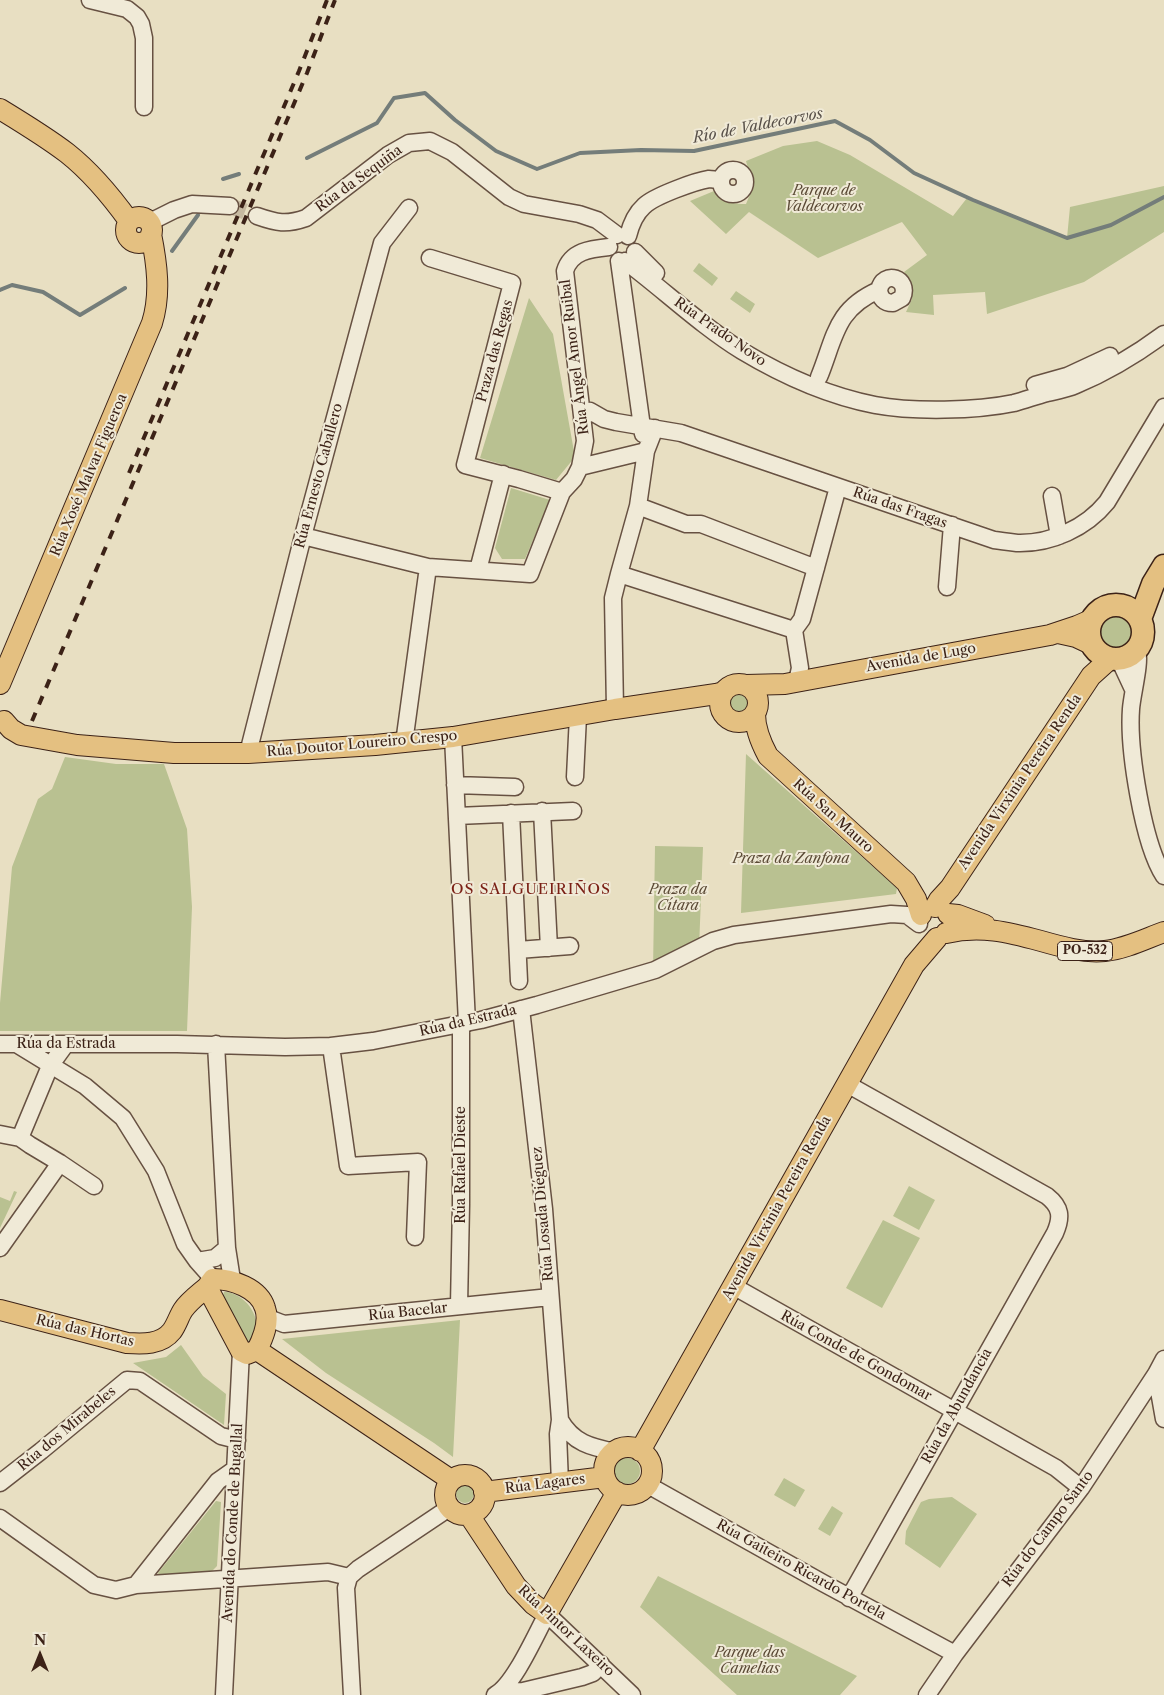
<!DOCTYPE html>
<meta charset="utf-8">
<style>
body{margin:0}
#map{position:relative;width:1164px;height:1695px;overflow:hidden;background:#e8dfc2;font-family:"Libre Caslon Text",serif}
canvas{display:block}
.north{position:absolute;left:15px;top:1630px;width:50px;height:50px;-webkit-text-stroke:4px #f0ead7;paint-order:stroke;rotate:0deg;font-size:14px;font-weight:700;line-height:20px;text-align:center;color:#3c2217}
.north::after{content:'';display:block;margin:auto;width:18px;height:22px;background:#3c2217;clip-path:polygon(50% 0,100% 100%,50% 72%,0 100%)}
</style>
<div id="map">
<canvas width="1164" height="1695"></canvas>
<div class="north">N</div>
</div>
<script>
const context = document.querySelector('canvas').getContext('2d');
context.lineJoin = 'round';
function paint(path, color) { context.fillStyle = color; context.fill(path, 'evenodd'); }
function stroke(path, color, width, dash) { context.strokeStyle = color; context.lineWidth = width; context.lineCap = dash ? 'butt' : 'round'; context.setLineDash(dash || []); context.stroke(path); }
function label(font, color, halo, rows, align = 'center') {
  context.font = font + ' "Libre Caslon Text",serif'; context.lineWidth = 4; context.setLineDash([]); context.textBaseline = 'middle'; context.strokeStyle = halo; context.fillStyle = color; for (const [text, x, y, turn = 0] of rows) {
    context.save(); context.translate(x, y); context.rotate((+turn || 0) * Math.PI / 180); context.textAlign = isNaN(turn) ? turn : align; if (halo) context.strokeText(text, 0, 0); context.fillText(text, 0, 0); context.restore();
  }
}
paint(new Path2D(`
 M 817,141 L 850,155 L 953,216 L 967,198 L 1067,238 L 1070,207 L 1164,186 L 1164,232 L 1084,282 L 987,314 L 985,292 L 933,295 L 934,315 L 906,312 L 912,299 L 912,285 L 904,272 L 927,255 L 902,222 L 818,258 L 749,212 L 726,234 L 690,201 L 714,191 C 723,202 732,204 746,204 L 753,187 L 746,161 L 783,146 Z
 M 699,263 L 718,278 L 712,286 L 693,271 Z
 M 736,291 L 755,304 L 750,313 L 730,299 Z
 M 529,298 L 553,334 L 575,457 L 556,480 L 480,458 Z
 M 511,488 L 550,500 L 525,559 L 502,559 L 495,548 Z
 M1100 632a16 16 0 1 1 32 0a16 16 0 1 1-32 0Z
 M730 703a9 9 0 1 1 18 0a9 9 0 1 1-18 0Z
 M 746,754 L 897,888 L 896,894 L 741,913 Z
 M 65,757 L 116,764 L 164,764 L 187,829 L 192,907 L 187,1031 L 0,1031 L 0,1003 L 12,867 L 38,799 L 52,789 Z
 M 655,846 L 703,847 L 699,948 L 653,970 Z
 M 909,1186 L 935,1200 L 919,1230 L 893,1216 Z
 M 14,1191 L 17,1192 L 0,1228 L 0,1197 L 10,1201 Z
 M 883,1220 L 920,1238 L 882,1308 L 846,1288 Z
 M 224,1292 C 247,1292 268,1325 250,1342 L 244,1341 L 222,1298 Z
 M 460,1320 L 453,1457 L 434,1443 L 326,1373 L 282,1339 Z
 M 181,1345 L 203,1376 L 226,1394 L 224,1425 L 133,1363 L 166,1357 Z
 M614 1471a13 13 0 1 1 26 0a13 13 0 1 1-26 0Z
 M 784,1478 L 805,1490 L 795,1507 L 774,1495 Z
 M456 1494a9 9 0 1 1 18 0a9 9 0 1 1-18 0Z
 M 952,1497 L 977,1514 L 940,1568 L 905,1544 L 906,1531 L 921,1502 L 929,1499 Z
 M 216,1501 L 221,1502 L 217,1566 L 212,1571 L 161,1578 L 158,1573 Z
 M 832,1506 L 843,1513 L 830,1536 L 818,1529 Z
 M 658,1576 L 857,1676 L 840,1695 L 737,1695 L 640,1607 Z`), '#b9c191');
stroke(new Path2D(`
 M 307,158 L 377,123 L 394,98 L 425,93 L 455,120 L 496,151 L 537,169 L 580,153 L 641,150 L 694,151 L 835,121 L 870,140 L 914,173 L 973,200 L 1067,238 L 1111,225 L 1164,197
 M 223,179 L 239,174
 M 172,251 L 198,215
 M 0,290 L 12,285 L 43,292 L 80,315 L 125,288`), '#747d7a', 4);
stroke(new Path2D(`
 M 230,206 L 257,216`), '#c6b9a0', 16, [16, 8]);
const minor = new Path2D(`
 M 90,0 L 127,9 L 137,17 L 141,24 L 144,38 L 144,107
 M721 182a12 12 0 1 1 24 0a12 12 0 1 1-24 0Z
 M 257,216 C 277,223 286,225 306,218 L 388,155 L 409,143 L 430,141 L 452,152 L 509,197 L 524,204 L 579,214 L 597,220 L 617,235
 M 150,222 L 174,210 L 192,204 L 230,206
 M 628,236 C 631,224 635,214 644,206 C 654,196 696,181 709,179 C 713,179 717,180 721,181
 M 635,252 L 656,273
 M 430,258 L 512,283 L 465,465 L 519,479 L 562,492
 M 619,261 L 643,434
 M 625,261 C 664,290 700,325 742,351 C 782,375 829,396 875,405 C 913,412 976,411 1014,403 C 1025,400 1036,396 1047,393 C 1056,391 1067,389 1076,385 C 1107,372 1137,354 1164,334
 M 819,377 C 835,338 835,309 879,290 C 883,269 911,278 902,298 L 893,303 C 884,303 880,298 879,290
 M 1035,385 L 1067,376 L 1110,356
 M 582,419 L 590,411 L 604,419 L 616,422 L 681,433 L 994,540 C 1001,541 1009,542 1017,543 C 1051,544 1086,528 1107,502 L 1164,407
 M 580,467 L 646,451
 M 1052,496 L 1059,536
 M 638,506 L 686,524 L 701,524 L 816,568
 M 303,536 L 428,567 L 530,574 L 562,492 L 574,479 L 580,467 L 585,441 L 565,271 C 571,251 590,249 609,247
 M 478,570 L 503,474
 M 619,574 L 794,630
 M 947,587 L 952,525
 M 794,630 L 802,619 L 838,487
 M 794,630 L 800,668 L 797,681
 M 1137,650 C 1141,662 1132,694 1131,709 C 1128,749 1143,844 1164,876
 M 1119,659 L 1133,689
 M 615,709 L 613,598 L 619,574 L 638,506 L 646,451 L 655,428
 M 453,737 L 467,1023
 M 404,743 L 428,567
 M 248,753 L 303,536 L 382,243 L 409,208
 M 575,777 L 578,716
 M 455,785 L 515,787
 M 542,811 L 549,948
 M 511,813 L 519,981
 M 457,816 L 573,811
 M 518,950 L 570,946
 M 521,1009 L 544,1209 L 560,1420 L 558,1434 L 560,1483
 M 0,1044 L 177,1044 L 285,1047 L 331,1046 L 373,1041 L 481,1020 L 537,1005 L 655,970 L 713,941 L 734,935 L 891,914 L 907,915 L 919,924
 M 216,1044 L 227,1248 L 232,1280
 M 18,1045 L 85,1086 L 123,1118 L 156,1171 L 185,1244 L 197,1261 L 213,1279
 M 331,1046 L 348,1166 L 418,1162 L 415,1237
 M 847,1084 L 1047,1196 C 1061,1207 1062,1217 1055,1233 L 849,1598
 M 0,1134 L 20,1138 L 30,1145 L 60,1163 L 0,1248
 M 20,1138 L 50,1066 L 66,1044
 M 60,1163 L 94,1186
 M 197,1261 L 215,1258 L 227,1248
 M 733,1286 L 1056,1468 L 1081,1488
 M 459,1306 L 461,1204 L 461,1025
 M 266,1317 L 284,1324 L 550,1297
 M 1156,1374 L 1164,1419
 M 560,1420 C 573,1443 591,1447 615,1452
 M 0,1483 L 41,1451 L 127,1380 L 140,1381 L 221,1436 L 237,1440
 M 648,1485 L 823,1583 L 955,1654
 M 0,1518 L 94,1585 L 116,1590 L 136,1585 L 218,1481 L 235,1469
 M 136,1585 L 328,1572 L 349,1577
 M 500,1692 L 523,1691 L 582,1677 L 593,1673 L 601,1664
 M 224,1695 L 241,1351
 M 352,1695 L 346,1588 L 349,1577 L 358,1569 L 449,1508
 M 495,1695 C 514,1685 536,1634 547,1614 L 632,1695
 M 927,1695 L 955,1654 L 1081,1488 L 1156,1374 L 1164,1359`);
const major = new Path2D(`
 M 0,109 C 23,123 46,137 67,153 C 91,172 111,196 129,221
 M126 230a13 13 0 1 1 26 0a13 13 0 1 1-26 0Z
 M 1058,633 L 1076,637 L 1093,645
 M720 703a19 19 0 1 1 38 0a19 19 0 1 1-38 0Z
 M 0,684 L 152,323 C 161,294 157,264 151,234
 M 746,685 L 785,684 L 1050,635 L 1077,626 L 1093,619
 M 755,714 C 755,729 761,743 768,756 L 906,882 L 916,899 L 921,915
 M 4,721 L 11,729 L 21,735 L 77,745 L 174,753 L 248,753 L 375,745 L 453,737 L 615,709 L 716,694 L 723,692
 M 935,907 L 939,900 L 950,888 L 1091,676 L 1111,658
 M 948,914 L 958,915 L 985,925
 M 946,933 C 980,925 1008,932 1041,941 C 1062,947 1083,953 1105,951 C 1125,949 1145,939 1164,932
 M 213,1279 C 232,1279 259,1288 265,1308 C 270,1322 263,1338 257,1350 L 247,1354 L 241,1351 L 207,1287 Z
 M 0,1310 L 127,1343 C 143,1344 161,1345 172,1331 C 177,1324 179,1316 183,1310 C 189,1301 199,1294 207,1287
 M 257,1350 L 451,1480
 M604 1471a24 24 0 1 1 48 0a24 24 0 1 1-48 0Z
 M 640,1451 L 914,965 L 937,938
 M445 1495a20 20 0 1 1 40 0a20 20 0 1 1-40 0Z
 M 484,1492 L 605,1477
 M 469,1515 L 516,1586 L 533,1604 L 547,1614 L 617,1492`);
const highway = new Path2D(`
 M1089 632a27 27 0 1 1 54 0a27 27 0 1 1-54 0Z
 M 1140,619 L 1153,584 L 1164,566`);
stroke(minor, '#675142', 19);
stroke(major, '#3c2217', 22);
stroke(highway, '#3c2217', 25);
stroke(minor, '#f0ead7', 16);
stroke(major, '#e4c081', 20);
stroke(highway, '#e4c081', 22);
stroke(new Path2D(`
 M 129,473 L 299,71 L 327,0
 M 32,721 L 307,73 L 335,0`), '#3c2217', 4, [9, 9]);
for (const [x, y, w] of [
 [1085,951,55]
]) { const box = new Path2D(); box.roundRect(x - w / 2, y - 9.5, w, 19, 4); context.fillStyle = '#f0ead7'; context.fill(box); stroke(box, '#3c2217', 1); }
label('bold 12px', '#3c2217', null, [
 ["PO-532",1085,951]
]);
label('14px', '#3c2217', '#f0ead7', [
 ["Rúa da Sequiña",359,179,-36],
 ["Rúa Prado Novo",720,332,35],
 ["Praza das Regas",495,351,-75],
 ["Rúa Ángel Amor Ruibal",575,357,-97],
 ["Rúa Xosé Malvar Figueroa",89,475,-67],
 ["Rúa Ernesto Caballero",319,476,-75],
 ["Rúa das Fragas",900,508,19],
 ["Avenida de Lugo",921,658,-10],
 ["Rúa Doutor Loureiro Crespo",362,744,-5],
 ["Avenida Virxinia Pereira Renda",1020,782,-56],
 ["Rúa San Mauro",833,816,42],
 ["Rúa da Estrada",468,1021,-13],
 ["Rúa da Estrada",66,1044],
 ["Rúa Rafael Dieste",461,1165,-90],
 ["Avenida Virxinia Pereira Renda",777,1208,-61],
 ["Rúa Losada Diéguez",543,1214,-95],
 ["Rúa Bacelar",408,1312,-6],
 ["Rúa das Hortas",85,1331,13],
 ["Rúa Conde de Gondomar",856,1356,29],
 ["Rúa da Abundancia",957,1406,-61],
 ["Rúa dos Mirabeles",67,1429,-40],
 ["Rúa Lagares",545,1484,-7],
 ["Avenida do Conde de Bugallal",233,1523,-87],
 ["Rúa do Campo Santo",1048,1529,-53],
 ["Rúa Gaiteiro Ricardo Portela",801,1570,29],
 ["Rúa Pintor Laxeiro",566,1631,43]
]);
label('italic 14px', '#5b4a36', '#f0ead7', [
 ["Parque de",824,191],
 ["Valdecorvos",824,207],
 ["Praza da Zanfona",791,859],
 ["Praza da",678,890],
 ["Cítara",678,906],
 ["Parque das",750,1653],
 ["Camelias",750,1669]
]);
label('italic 15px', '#585049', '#f0ead7', [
 ["Río de Valdecorvos",758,126,-11]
]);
context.letterSpacing = '1px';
label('15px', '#7a1f14', '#f0ead7', [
 ["OS SALGUEIRIÑOS",531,890]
]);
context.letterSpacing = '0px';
</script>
